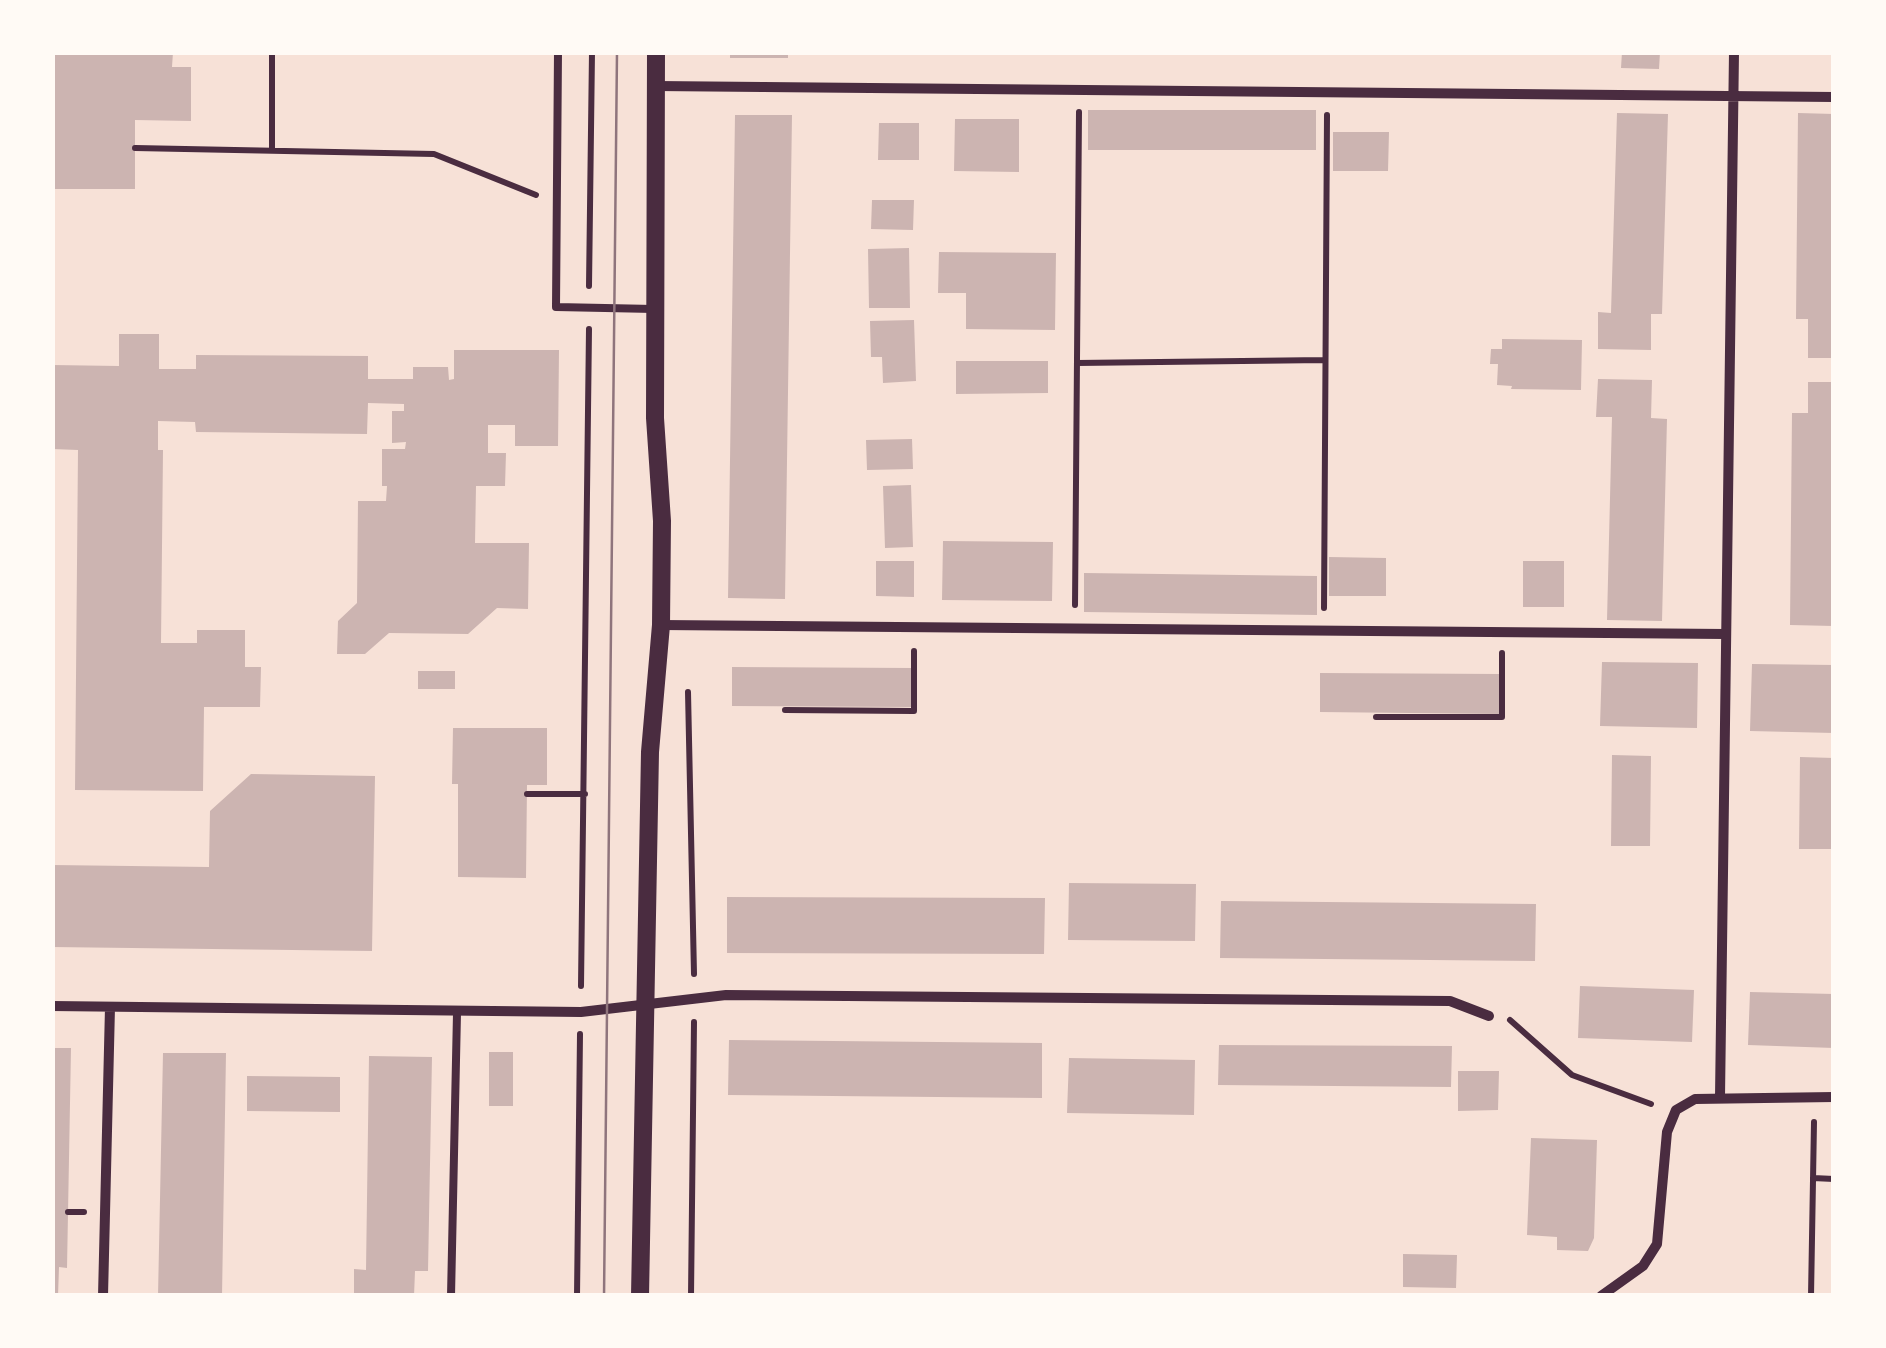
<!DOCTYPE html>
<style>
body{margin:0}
#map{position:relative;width:1886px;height:1348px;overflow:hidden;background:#f7e1d7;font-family:"Noto Serif",serif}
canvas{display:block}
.frame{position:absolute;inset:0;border:55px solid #fffaf5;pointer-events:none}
</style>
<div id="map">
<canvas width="1886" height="1348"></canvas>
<div class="frame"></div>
</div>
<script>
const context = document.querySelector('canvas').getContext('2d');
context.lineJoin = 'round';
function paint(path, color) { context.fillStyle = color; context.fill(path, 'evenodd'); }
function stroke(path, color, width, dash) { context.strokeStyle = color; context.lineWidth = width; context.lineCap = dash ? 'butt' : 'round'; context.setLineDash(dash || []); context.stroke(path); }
paint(new Path2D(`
 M 52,52 L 173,52 L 172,67 L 191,67 L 191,121 L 135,120 L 135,189 L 52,189 Z
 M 730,52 L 788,52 L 788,58 L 730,58 Z
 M 1622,52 L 1660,52 L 1659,69 L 1621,68 Z
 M 1088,110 L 1316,110 L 1316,150 L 1088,150 Z
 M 1617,113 L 1668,114 L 1662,314 L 1651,314 L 1651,350 L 1598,349 L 1598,312 L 1611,313 Z
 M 1798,113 L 1834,114 L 1834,358 L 1808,358 L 1808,319 L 1796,319 Z
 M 735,115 L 792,115 L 785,599 L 728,598 Z
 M 955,119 L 1019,119 L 1019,172 L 954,171 Z
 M 879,123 L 919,123 L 919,160 L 878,160 Z
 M 1333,132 L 1389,132 L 1388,171 L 1333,171 Z
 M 872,200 L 914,200 L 913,230 L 871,229 Z
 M 909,248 L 910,308 L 869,308 L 868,249 Z
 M 939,252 L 1056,253 L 1055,330 L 966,329 L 966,293 L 938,293 Z
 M 914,320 L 916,381 L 883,383 L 882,357 L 871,357 L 870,321 Z
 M 119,334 L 159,334 L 159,369 L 196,369 L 196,355 L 368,356 L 368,379 L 413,379 L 413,367 L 448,367 L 449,380 L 454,379 L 454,350 L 559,350 L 558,446 L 515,446 L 515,425 L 488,425 L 488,453 L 506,453 L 505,486 L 476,486 L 475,543 L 529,543 L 528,609 L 497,608 L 468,634 L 389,633 L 365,654 L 337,654 L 338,621 L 357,603 L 358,501 L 386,501 L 387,486 L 382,486 L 382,449 L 405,449 L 406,442 L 392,443 L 392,411 L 404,411 L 404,404 L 368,403 L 367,434 L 196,432 L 195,422 L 158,421 L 158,450 L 163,450 L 161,643 L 197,643 L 197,630 L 245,630 L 245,667 L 261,667 L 260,707 L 204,707 L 203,791 L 75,790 L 78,450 L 52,449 L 52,365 L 119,366 Z
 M 1502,339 L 1582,340 L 1581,390 L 1511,389 L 1512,386 L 1497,385 L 1498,364 L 1490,364 L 1491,349 L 1502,349 Z
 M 956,361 L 1048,361 L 1048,393 L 956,394 Z
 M 1598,379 L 1652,380 L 1651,418 L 1667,419 L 1662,621 L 1607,620 L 1612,417 L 1596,417 Z
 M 1808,382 L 1834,382 L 1834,626 L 1790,625 L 1792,413 L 1808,413 Z
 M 912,439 L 913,469 L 867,470 L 866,440 Z
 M 911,485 L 913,547 L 885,548 L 883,486 Z
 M 943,541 L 1053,542 L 1052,601 L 942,600 Z
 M 1329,557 L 1386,558 L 1386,596 L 1329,596 Z
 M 876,561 L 914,561 L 914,597 L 876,596 Z
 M 1523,561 L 1564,561 L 1564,607 L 1523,607 Z
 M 1084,573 L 1317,576 L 1317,615 L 1084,612 Z
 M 1602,662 L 1698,663 L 1697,728 L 1600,726 Z
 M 1752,664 L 1834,665 L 1834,733 L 1750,731 Z
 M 732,667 L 912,668 L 912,707 L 732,706 Z
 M 418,671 L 455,671 L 455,689 L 418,689 Z
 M 1320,673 L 1500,674 L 1499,714 L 1320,712 Z
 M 453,728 L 547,728 L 547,785 L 527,785 L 526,878 L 458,877 L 458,784 L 452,784 Z
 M 1612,755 L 1651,756 L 1650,846 L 1611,846 Z
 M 1800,757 L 1834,758 L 1834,849 L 1799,849 Z
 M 251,774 L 375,776 L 372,951 L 52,947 L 52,865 L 209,867 L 210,811 Z
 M 1069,883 L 1196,884 L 1195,941 L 1068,940 Z
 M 727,897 L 1045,898 L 1044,954 L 727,953 Z
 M 1221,901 L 1536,904 L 1535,961 L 1220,958 Z
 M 1580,986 L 1694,990 L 1692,1042 L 1578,1038 Z
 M 1750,992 L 1834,994 L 1834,1048 L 1748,1045 Z
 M 729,1040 L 1042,1043 L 1042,1098 L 728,1095 Z
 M 1219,1045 L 1452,1046 L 1451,1087 L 1218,1085 Z
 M 52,1048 L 71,1048 L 67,1268 L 59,1267 L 58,1296 L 52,1296 Z
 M 489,1052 L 513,1052 L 513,1106 L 489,1106 Z
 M 163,1053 L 226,1053 L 222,1296 L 158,1296 Z
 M 369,1056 L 432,1057 L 428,1271 L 415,1271 L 414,1296 L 354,1296 L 354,1269 L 366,1270 Z
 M 1069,1058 L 1195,1060 L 1194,1115 L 1067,1113 Z
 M 1458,1071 L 1499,1071 L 1498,1110 L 1458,1111 Z
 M 247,1076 L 340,1077 L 340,1112 L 247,1111 Z
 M 1531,1138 L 1597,1140 L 1594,1238 L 1588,1251 L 1557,1250 L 1557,1237 L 1527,1235 Z
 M 1403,1254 L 1457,1255 L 1456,1288 L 1403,1287 Z`), '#ccb4b1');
stroke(new Path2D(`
 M 272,52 L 272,148
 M 135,148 L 434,154 L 536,195
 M 589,286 L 592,52
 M 1077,363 L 1325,360
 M 1075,605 L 1079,112
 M 1324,608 L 1327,115
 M 688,692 L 694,974
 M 785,710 L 914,711 L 914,651
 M 1376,717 L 1502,717 L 1502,653
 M 527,794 L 585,794
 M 581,986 L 589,329
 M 1510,1020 L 1572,1075 L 1651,1104
 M 1813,1178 L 1834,1179
 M 68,1212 L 84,1212
 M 577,1296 L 580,1034
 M 691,1296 L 694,1022
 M 1811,1296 L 1814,1122`), '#4a2c40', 6);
stroke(new Path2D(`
 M 558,52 L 556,307 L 654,309
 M 451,1296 L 457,1013`), '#4a2c40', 8);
stroke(new Path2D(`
 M 656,86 L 1834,97
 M 661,625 L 1725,634
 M 52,1006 L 581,1012 L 726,995 L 1450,1001 L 1489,1016
 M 1720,1096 L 1734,52
 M 103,1296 L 110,1007
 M 1601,1296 L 1643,1266 L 1657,1244 L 1667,1132 L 1676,1110 L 1695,1099 L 1834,1097`), '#4a2c40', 10);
stroke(new Path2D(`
 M 640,1296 L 650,752 L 661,625 L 662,521 L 655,418 L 656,52`), '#4a2c40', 18);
stroke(new Path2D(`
 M 604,1296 L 617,52`), '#8f747c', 2.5);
</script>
